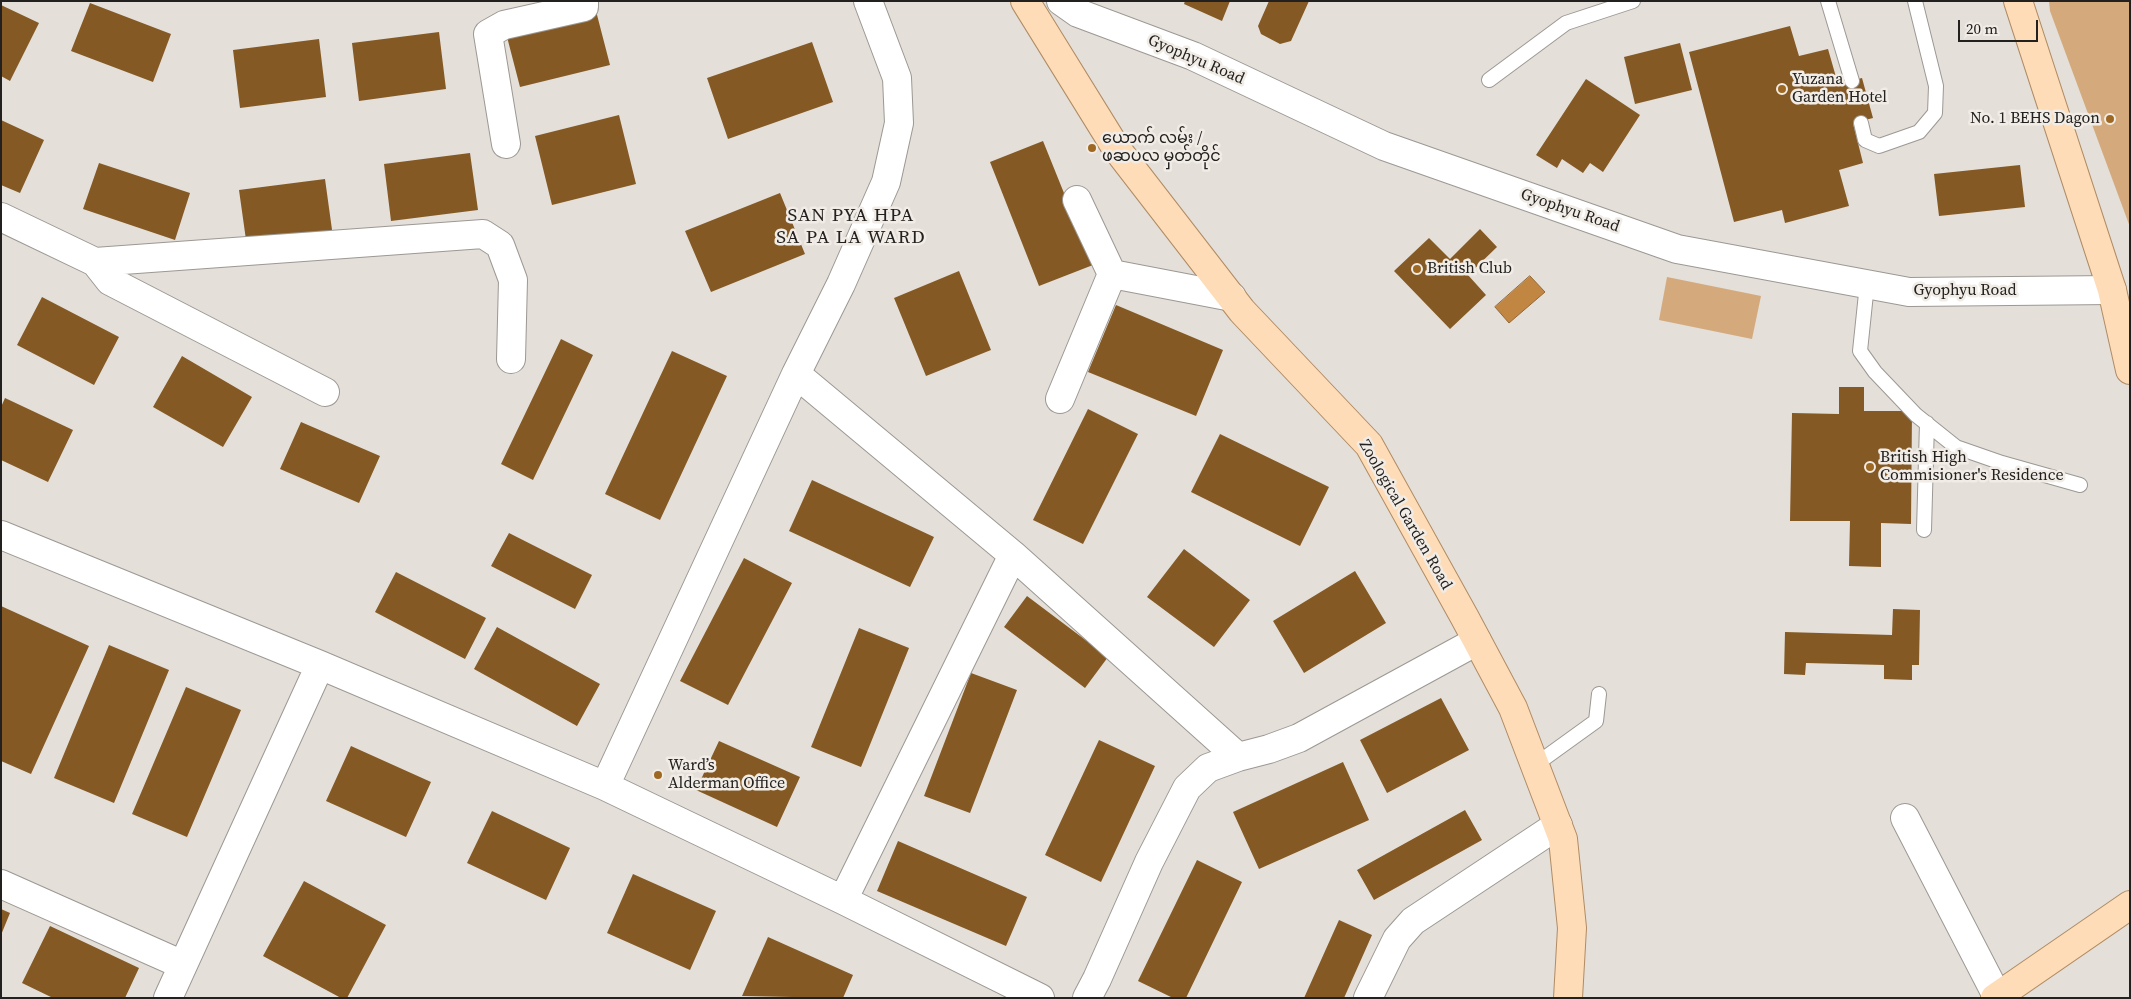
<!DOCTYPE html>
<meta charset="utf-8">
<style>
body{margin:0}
#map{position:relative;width:2131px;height:999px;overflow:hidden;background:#e4dfd9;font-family:"Source Serif 4",serif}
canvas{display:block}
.frame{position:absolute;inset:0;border:2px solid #23211f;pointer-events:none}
.scale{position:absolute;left:1958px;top:20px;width:80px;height:22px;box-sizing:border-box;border:2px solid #23211f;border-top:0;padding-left:6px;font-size:15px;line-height:18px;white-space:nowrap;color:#23211f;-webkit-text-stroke:4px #f1ece6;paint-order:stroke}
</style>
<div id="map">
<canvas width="2131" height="999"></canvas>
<div class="frame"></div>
<div class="scale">20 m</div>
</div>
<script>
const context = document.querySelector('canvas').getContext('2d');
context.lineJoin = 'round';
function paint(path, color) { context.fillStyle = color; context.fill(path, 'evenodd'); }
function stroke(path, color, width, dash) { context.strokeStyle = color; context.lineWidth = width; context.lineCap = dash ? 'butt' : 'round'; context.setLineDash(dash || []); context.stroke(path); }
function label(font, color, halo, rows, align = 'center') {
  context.font = font + ' "Source Serif 4","Noto Sans Myanmar",serif'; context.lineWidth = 5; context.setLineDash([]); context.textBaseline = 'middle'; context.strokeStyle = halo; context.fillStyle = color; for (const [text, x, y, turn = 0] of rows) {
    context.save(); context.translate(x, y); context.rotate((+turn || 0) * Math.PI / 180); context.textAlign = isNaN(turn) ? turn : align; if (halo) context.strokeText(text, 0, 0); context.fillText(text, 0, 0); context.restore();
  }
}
paint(new Path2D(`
 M 2049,1 L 2130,1 L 2130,227 L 2050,11 Z
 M 1667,277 L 1761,296 L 1752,339 L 1659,320 Z`), '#d4aa7d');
const water = new Path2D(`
 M 1530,276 L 1545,292 L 1509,323 L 1495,307 Z`);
paint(water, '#c18742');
stroke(water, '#926838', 1);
paint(new Path2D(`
 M 1185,1 L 1230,1 L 1222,21 L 1184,4 Z
 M 1269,1 L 1309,1 L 1291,41 L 1280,44 L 1261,34 L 1258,26 Z
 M 90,3 L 171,34 L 153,82 L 71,51 Z
 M 1,5 L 39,23 L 10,81 L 1,76 Z
 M 596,11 L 610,65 L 520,87 L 506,33 Z
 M 1790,26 L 1799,56 L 1828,49 L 1838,84 L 1862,78 L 1873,118 L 1853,123 L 1863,163 L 1839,170 L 1849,206 L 1785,223 L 1782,210 L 1734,222 L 1689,52 Z
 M 439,32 L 446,89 L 359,101 L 352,43 Z
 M 319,39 L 326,97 L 240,108 L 233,50 Z
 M 812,42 L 833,102 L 728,139 L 707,78 Z
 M 1680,43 L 1692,90 L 1635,104 L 1624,57 Z
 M 1586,79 L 1640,115 L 1603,172 L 1590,163 L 1583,173 L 1562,159 L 1557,168 L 1536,155 Z
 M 619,115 L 636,184 L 552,205 L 535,136 Z
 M 1,120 L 44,140 L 20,193 L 1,185 Z
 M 1043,141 L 1093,265 L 1039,286 L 990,162 Z
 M 470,153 L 478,210 L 391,221 L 384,164 Z
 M 99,163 L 190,193 L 175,240 L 83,209 Z
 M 2020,165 L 2025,207 L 1939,216 L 1934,174 Z
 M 325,179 L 333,237 L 247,247 L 239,190 Z
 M 780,193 L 805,254 L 711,292 L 685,231 Z
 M 1480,229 L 1497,247 L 1468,275 L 1486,295 L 1450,329 L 1394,271 L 1429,238 L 1450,259 Z
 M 959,271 L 991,350 L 926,376 L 894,298 Z
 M 42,297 L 119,337 L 94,385 L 17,345 Z
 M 1116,305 L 1223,350 L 1196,416 L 1088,372 Z
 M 561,339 L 593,355 L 533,480 L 501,464 Z
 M 672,351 L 727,376 L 660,520 L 605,494 Z
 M 182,356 L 252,397 L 223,447 L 153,407 Z
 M 1839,387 L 1864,387 L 1864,411 L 1912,411 L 1911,524 L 1881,523 L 1881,567 L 1849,566 L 1850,521 L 1790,521 L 1792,413 L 1839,414 Z
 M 5,398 L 73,430 L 48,482 L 1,460 L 1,407 Z
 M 1088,409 L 1138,434 L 1083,544 L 1033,520 Z
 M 301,422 L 380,456 L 359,503 L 280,469 Z
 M 1220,434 L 1329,487 L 1300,546 L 1191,492 Z
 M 812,480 L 934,537 L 910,587 L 789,531 Z
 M 509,533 L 592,575 L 575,609 L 491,566 Z
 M 1184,549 L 1250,600 L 1214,647 L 1147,597 Z
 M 744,558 L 792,583 L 728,705 L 680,681 Z
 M 1355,571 L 1386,623 L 1304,673 L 1273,621 Z
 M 396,572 L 486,618 L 465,659 L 375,612 Z
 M 1027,596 L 1108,657 L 1085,688 L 1004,627 Z
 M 1,606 L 89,646 L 31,774 L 1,761 Z
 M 1893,609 L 1920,610 L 1919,665 L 1912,665 L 1912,680 L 1884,679 L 1884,665 L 1806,663 L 1805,675 L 1784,674 L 1785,632 L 1892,635 Z
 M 497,627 L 600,684 L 577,726 L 474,669 Z
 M 859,628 L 909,648 L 861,767 L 811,747 Z
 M 109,645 L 169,670 L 114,803 L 54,778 Z
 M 971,673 L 1017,690 L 970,813 L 924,796 Z
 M 186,687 L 241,710 L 187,837 L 132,814 Z
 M 1441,698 L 1469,750 L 1387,793 L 1360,740 Z
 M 1099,740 L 1155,766 L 1101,882 L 1045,855 Z
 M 719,741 L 800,777 L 777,827 L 696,790 Z
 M 351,746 L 431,782 L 406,837 L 326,801 Z
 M 1343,762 L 1369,820 L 1259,869 L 1233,812 Z
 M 1465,810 L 1482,840 L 1374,900 L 1357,870 Z
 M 492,811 L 570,848 L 546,900 L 467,863 Z
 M 898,841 L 1027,897 L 1006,946 L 877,891 Z
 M 1197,860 L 1242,882 L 1186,998 L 1173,998 L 1138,981 Z
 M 633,874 L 716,911 L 690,970 L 607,933 Z
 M 304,881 L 386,925 L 347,998 L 341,998 L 263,956 Z
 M 1,909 L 10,913 L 1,935 Z
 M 1339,920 L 1372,935 L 1344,998 L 1304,998 Z
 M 50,926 L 139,968 L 125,998 L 53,998 L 22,983 Z
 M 768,937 L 853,975 L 843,998 L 742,996 Z`), '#845924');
const lane = new Path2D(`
 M 1828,1 L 1852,81
 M 1489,80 L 1566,23 L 1633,1
 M 1861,123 L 1865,140 L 1879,146 L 1919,132 L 1935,113 L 1936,86 L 1915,1
 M 1867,284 L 1860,351 L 1875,372 L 1916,415 L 1956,447 L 2002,463 L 2080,485
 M 1924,530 L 1927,423
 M 1535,765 L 1596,721 L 1599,694`);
const street = new Path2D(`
 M 1061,1 L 1078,13 L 1193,56 L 1384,146 L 1677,249 L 1909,292 L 2112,290
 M 506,144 L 488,34 L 504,25 L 584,7 L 584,1
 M 1077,200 L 1112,274 L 1232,297
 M 1,217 L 95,262 L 483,234 L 500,245 L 513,280 L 511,359
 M 95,262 L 110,281 L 325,392
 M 796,374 L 1013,555 L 1238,757
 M 1060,399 L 1112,274
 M 1,535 L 320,665 L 605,786 L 843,900 L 1040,998
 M 605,786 L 796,374 L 841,284 L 886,182 L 899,123 L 897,78 L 868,1
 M 1905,818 L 1997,996
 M 1,884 L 183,965
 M 843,900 L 1013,555
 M 168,998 L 320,665
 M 1087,998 L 1097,979 L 1149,862 L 1187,788 L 1208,768 L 1238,757 L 1269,749 L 1299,738 L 1477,641
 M 1368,998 L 1397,939 L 1413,921 L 1558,825`);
const primary = new Path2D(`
 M 1025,1 L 1116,148 L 1242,311 L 1369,445 L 1465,618 L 1513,708 L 1563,839 L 1572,928 L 1568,998
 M 2018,1 L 2112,290 L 2130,370
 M 1995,998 L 2130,905`);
stroke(lane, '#9c9893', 16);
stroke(street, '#9c9893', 30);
stroke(primary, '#b08b63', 30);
stroke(lane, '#fff', 14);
stroke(street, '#fff', 28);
stroke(primary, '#fddcb7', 28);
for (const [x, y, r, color] of [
 [1782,89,5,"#9f6822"],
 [2110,119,5,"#9f6822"],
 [1092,148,5,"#9f6822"],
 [1417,269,5,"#9f6822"],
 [1870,467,5,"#9f6822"],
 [658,775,5,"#9f6822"]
]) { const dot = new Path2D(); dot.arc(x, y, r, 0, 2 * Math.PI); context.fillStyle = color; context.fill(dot); stroke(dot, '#f1ece6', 2); }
label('16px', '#23211f', '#f1ece6', [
 ["Gyophyu Road",1196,60,23],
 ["Gyophyu Road",1570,211,19],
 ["Gyophyu Road",1965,291],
 ["Zoological Garden Road",1405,515,60]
]);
label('16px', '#23211f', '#f1ece6', [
 ["Yuzana",1792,80],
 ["Garden Hotel",1792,98],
 ["No. 1 BEHS Dagon",2100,119,"right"],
 ["ယောက် လမ်း /",1102,139],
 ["ဖဆပလ မှတ်တိုင်",1102,157],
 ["British Club",1427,269],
 ["British High",1880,458],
 ["Commisioner's Residence",1880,476],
 ["Ward’s",668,766],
 ["Alderman Office",668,784]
], 'left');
context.letterSpacing = '1px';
label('19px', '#23211f', '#f1ece6', [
 ["SAN PYA HPA",851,216],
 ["SA PA LA WARD",851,238]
]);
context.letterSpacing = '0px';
</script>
